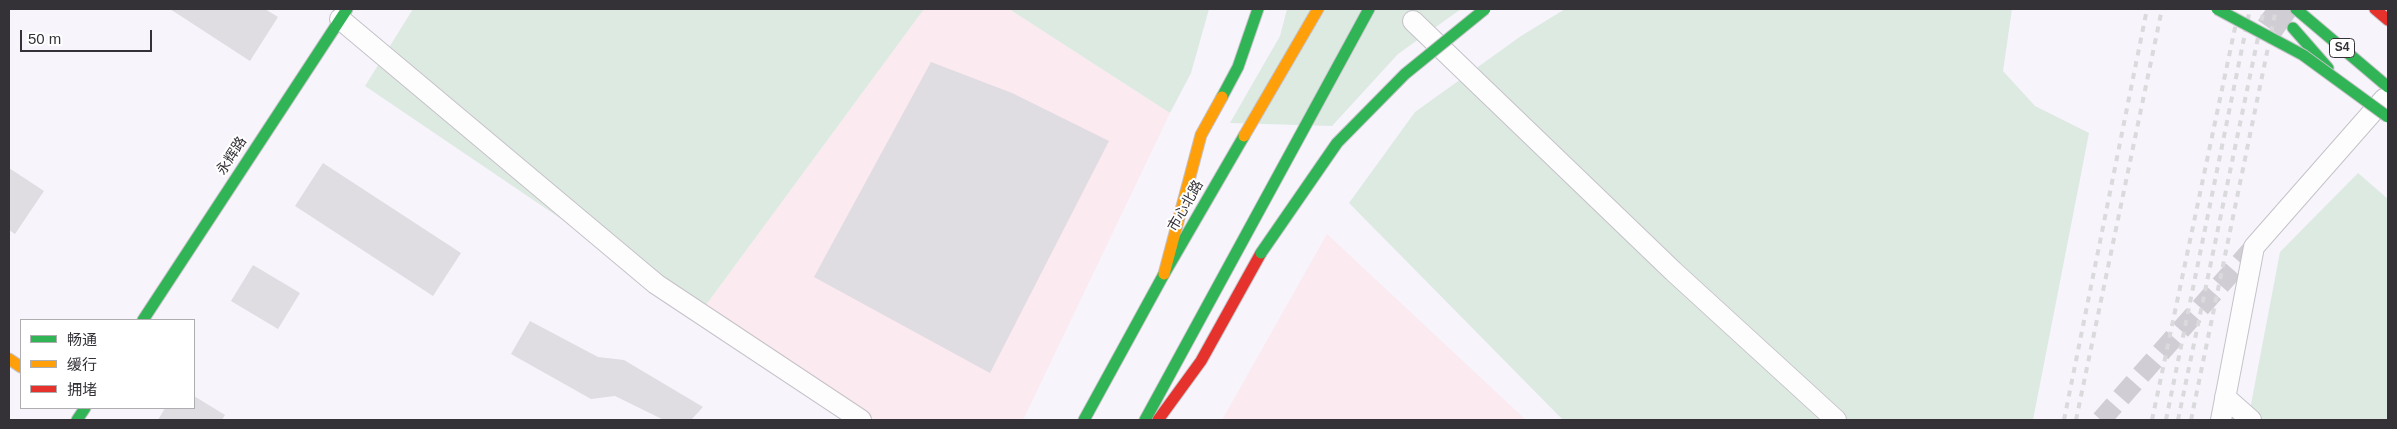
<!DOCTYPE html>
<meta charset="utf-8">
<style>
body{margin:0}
#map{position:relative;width:2397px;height:429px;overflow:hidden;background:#f7f4fb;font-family:Arial,"Noto Sans SC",sans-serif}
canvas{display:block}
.frame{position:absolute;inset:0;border:10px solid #343137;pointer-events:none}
.legend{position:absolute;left:20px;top:319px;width:175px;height:90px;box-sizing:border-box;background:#fff;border:1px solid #aeadaf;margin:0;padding:6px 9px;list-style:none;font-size:15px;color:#343137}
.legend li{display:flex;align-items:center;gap:10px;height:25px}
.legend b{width:25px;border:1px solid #aeadaf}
.scale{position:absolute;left:20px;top:30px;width:132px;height:22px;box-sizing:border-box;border:2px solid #343137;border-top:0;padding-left:6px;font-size:15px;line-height:18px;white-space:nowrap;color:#343137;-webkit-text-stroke:4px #fff;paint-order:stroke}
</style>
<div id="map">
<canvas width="2397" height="429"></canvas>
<div class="frame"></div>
<ul class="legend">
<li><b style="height:6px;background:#30b455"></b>畅通</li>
<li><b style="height:6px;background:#ff9f0a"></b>缓行</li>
<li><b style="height:6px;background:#e5322d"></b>拥堵</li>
</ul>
<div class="scale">50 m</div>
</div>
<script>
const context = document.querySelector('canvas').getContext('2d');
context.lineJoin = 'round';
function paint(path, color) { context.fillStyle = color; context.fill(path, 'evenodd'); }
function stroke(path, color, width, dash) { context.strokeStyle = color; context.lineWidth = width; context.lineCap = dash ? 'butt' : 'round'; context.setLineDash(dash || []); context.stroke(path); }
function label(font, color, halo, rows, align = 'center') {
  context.font = font + ' Arial,"Noto Sans SC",sans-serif'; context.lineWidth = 4; context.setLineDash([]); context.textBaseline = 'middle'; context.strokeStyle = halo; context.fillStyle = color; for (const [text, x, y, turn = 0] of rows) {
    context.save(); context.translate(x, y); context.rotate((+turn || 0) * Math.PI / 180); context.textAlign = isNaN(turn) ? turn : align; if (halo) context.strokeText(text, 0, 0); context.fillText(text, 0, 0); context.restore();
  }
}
paint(new Path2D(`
 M 924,9 L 1009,9 L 1170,113 L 1023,420 L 873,420 L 700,313 Z
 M 1327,234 L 1526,420 L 1222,420 Z`), '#fbeaef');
paint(new Path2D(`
 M 413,9 L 924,9 L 700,313 L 365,86 Z
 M 1009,9 L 1209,9 L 1191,73 L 1170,113 Z
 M 1287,9 L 1461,9 L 1398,54 L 1332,126 L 1230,123 L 1280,36 Z
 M 1565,9 L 2012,9 L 2003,71 L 2035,106 L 2089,133 L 2033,420 L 1563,420 L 1349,203 L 1415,112 L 1521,36 Z
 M 2358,173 L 2388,199 L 2388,420 L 2248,420 L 2280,252 Z`), '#ddeae2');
paint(new Path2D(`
 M 170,9 L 265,9 L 278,17 L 250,61 Z
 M 931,62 L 1012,93 L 1109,141 L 990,373 L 814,277 Z
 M 323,163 L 461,253 L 433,296 L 295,206 Z
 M 9,168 L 44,191 L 15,234 L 9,230 Z
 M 253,265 L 300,293 L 278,329 L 231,301 Z
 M 530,321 L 598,357 L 624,360 L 703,407 L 691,420 L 664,420 L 615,396 L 591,399 L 511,354 Z
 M 194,396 L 225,415 L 222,420 L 158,420 L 165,408 L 194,408 Z`), '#dfdce2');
stroke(new Path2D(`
 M 2101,420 L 2254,247`), '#d0cdd4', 20, [20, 10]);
stroke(new Path2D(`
 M 2266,9 L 2293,28`), '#d0cdd4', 28, [28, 14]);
const street = new Path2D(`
 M 340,19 L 656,284 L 861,420
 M 1413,21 L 1673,271 L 1836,420
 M 2225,397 L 2251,420
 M 2221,420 L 2254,247 L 2384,99`);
const fast = new Path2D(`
 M 2296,9 L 2388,87
 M 2293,28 L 2328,68
 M 1222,97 L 1238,67 L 1258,9
 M 143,320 L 347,9
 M 77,420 L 85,408
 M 1084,420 L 1164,274 L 1244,136
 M 1145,420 L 1369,9`);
const slow = new Path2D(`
 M 1244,136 L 1318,9
 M 1164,274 L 1201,135 L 1222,97
 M 9,359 L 21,367`);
const jam = new Path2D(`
 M 2375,9 L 2388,20
 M 1158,420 L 1201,361 L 1261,253`);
stroke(street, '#c5c2c8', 22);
stroke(fast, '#c5c2c8', 13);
stroke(slow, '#c5c2c8', 13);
stroke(jam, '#c5c2c8', 13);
stroke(street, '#fefdfe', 20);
stroke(fast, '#30b455', 11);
stroke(slow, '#ff9f0a', 11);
stroke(jam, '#e5322d', 11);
stroke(new Path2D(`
 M 2064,420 L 2147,9
 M 2076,420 L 2162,9
 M 2152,420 L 2239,9
 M 2166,420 L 2250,9
 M 2178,420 L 2264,9
 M 2191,420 L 2276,9`), '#dad9dc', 4, [6, 6]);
const fastBridge = new Path2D(`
 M 2217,9 L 2303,55 L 2388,117
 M 1261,253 L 1337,143 L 1405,74 L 1485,9`);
stroke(fastBridge, '#c5c2c8', 13, []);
stroke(fastBridge, '#30b455', 11);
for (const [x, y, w] of [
 [2342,48,25]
]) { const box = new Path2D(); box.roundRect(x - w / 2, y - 9.5, w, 19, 4); context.fillStyle = '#fff'; context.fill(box); stroke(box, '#343137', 1); }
label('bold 12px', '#343137', null, [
 ["S4",2342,48]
]);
label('14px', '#343137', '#fff', [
 ["永辉路",232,156,-57],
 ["市心北路",1186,206,-60]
]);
</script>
